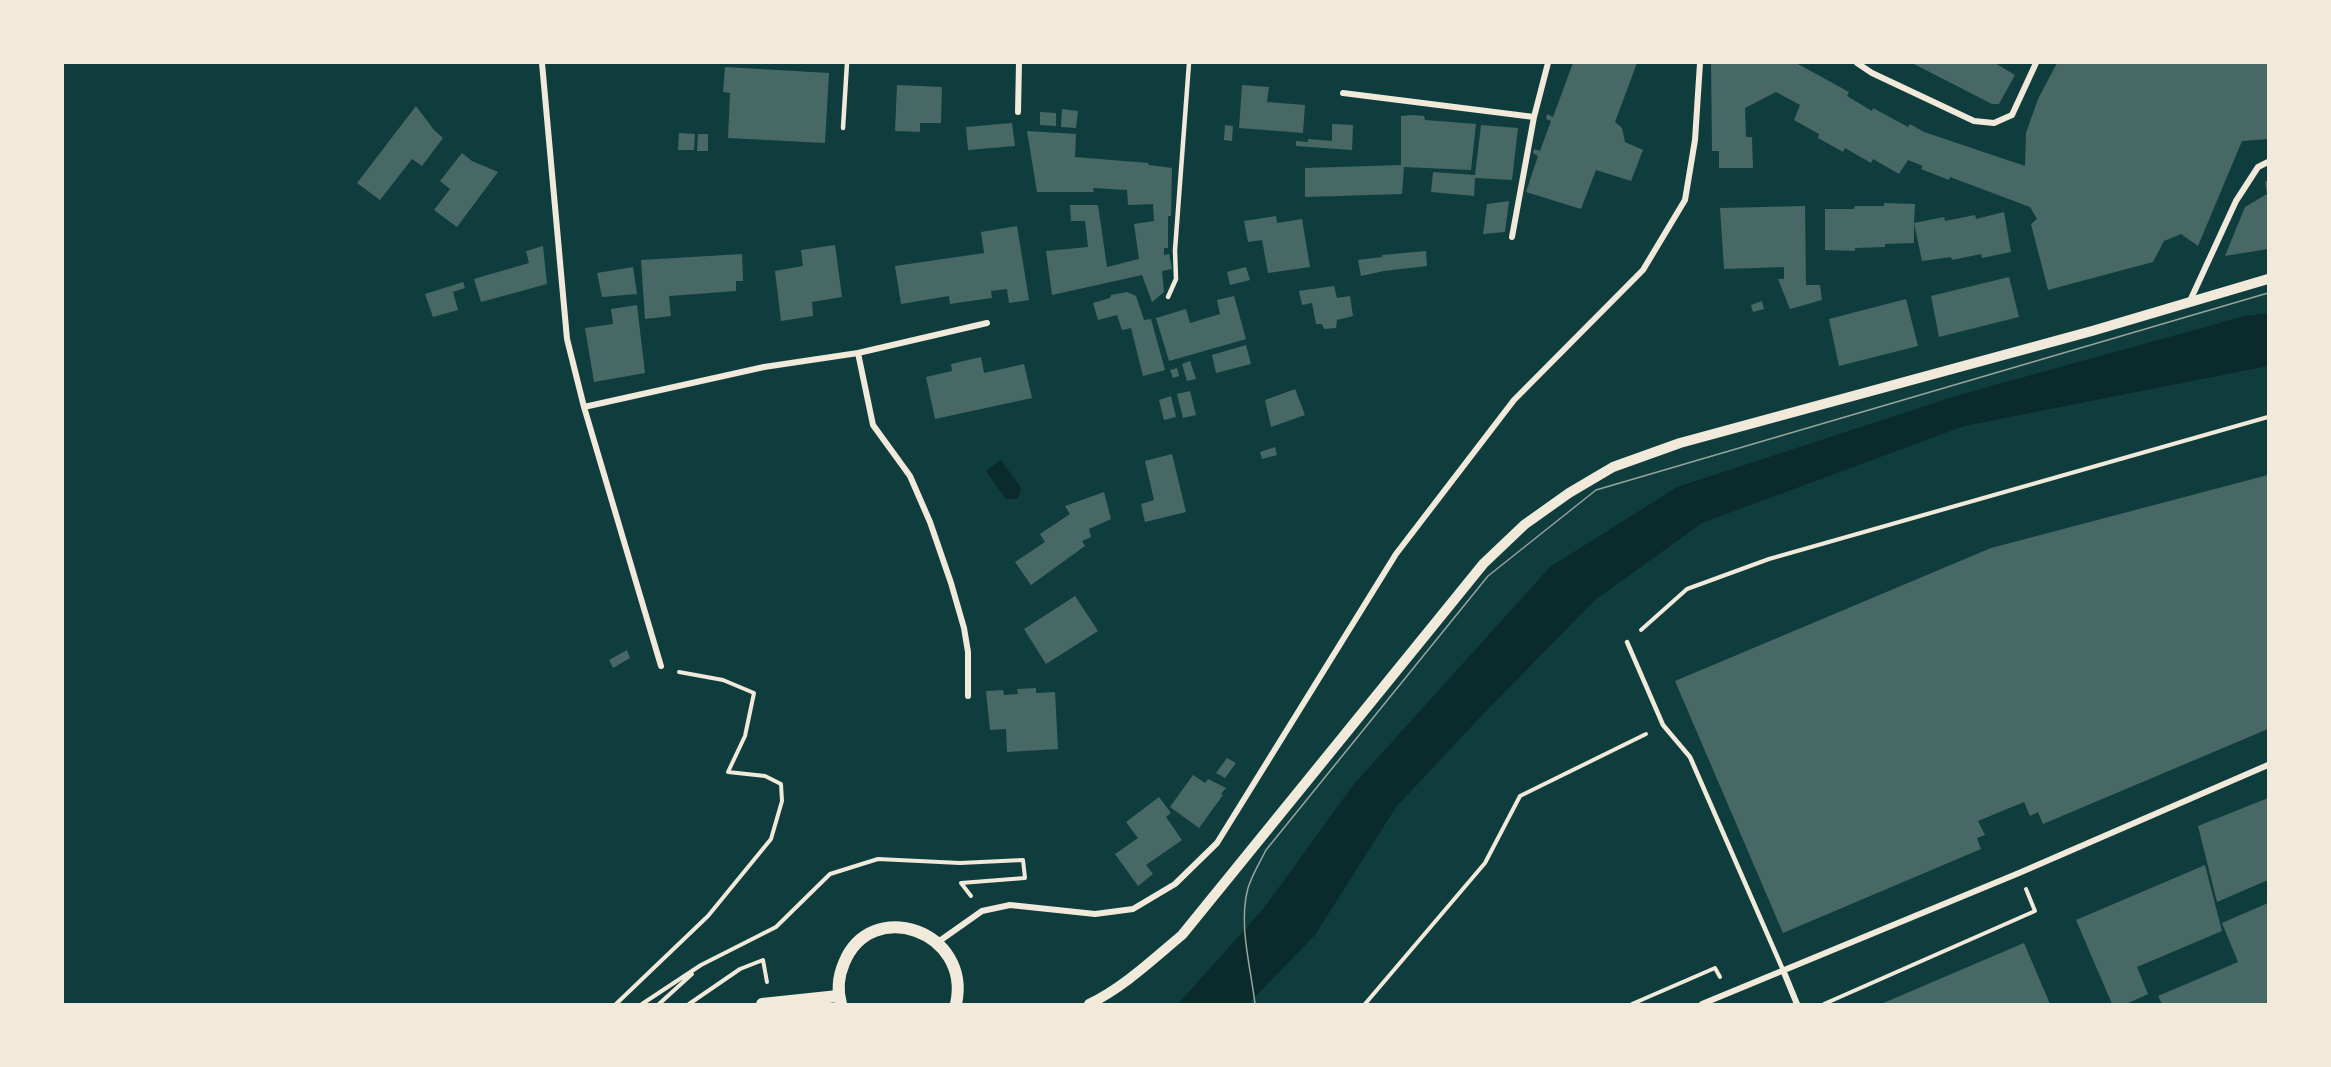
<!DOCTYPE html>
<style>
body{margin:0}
#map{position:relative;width:2331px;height:1067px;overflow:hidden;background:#0f3d3e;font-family:"PT Sans",sans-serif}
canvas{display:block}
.frame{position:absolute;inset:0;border:64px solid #f1e9da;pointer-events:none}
</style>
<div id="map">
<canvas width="2331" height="1067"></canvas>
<div class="frame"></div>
</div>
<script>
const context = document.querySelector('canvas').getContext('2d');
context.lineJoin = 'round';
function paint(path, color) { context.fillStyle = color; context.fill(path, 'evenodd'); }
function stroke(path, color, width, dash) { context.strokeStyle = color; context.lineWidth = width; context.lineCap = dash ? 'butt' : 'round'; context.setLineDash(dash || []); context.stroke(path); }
paint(new Path2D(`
 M 2268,313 L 2268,366 L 1964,426 L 1702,523 L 1595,600 L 1489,708 L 1396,807 L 1315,935 L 1248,1004 L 1178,1004 L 1264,908 L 1354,784 L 1550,567 L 1677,487 L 1959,395 L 2245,316 Z
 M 1001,460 L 1021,488 L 1019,497 L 1016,499 L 1006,499 L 986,471 Z`), '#0a2a2b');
paint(new Path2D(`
 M 1573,63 L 1637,63 L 1615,122 L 1622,128 L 1625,142 L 1643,150 L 1631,181 L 1596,170 L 1581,209 L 1526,192 L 1538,156 L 1533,153 L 1534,149 L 1540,151 L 1551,121 L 1546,119 L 1547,114 L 1553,117 Z
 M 1711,63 L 1796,63 L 1849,92 L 1847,96 L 1872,111 L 1873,108 L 1908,127 L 1910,124 L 1924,132 L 2025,166 L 2026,133 L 2038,99 L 2057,63 L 2268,63 L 2268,139 L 2242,141 L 2198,246 L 2181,234 L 2164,241 L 2153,262 L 2048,290 L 2031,224 L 2037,219 L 2030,207 L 1950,177 L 1949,180 L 1921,169 L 1923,166 L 1908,160 L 1899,174 L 1873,159 L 1871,163 L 1845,148 L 1843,152 L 1818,138 L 1819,134 L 1794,120 L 1800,105 L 1776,92 L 1745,108 L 1746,137 L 1752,137 L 1753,168 L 1719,168 L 1719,151 L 1712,151 Z
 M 1912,63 L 1995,63 L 2015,75 L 1999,104 L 1992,104 Z
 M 725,67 L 829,73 L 825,143 L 728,138 L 730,93 L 723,92 Z
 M 897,85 L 942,87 L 941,123 L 920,123 L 920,132 L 895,131 Z
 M 1242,85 L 1269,87 L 1267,102 L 1305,105 L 1303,133 L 1239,128 Z
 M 416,106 L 434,130 L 443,138 L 422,166 L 412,159 L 380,200 L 357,183 Z
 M 1062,109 L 1078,111 L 1076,128 L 1061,127 Z
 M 1040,112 L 1056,113 L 1056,126 L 1040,125 Z
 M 1413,115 L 1424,116 L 1425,120 L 1476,124 L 1471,170 L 1404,167 L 1402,194 L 1305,197 L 1305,168 L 1401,165 L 1401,116 Z
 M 1012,123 L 1015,146 L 968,150 L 966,127 Z
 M 1332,124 L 1353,125 L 1352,150 L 1296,146 L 1296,141 L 1308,142 L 1308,139 L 1332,141 Z
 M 1225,125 L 1233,126 L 1232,141 L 1224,140 Z
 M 1481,125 L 1518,128 L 1512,180 L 1475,178 L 1474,196 L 1431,192 L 1433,172 L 1475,175 Z
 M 1027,131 L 1076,134 L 1075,157 L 1148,163 L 1149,165 L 1172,168 L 1171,216 L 1168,216 L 1168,248 L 1164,248 L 1164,255 L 1169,254 L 1172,269 L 1162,271 L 1164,292 L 1152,302 L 1142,275 L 1052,295 L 1046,251 L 1088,247 L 1085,221 L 1071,221 L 1070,205 L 1098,205 L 1107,267 L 1139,259 L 1134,224 L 1154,221 L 1153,204 L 1128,205 L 1127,190 L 1093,188 L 1094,192 L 1037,192 Z
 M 679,133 L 695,134 L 694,150 L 678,150 Z
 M 698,134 L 708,134 L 708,151 L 697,151 Z
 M 462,153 L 472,161 L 498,172 L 457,227 L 434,210 L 450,189 L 440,181 Z
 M 2268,180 L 2268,249 L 2225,256 L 2245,207 L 2267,194 L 2265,182 Z
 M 1509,201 L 1505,232 L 1483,234 L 1487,204 Z
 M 1884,203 L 1915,204 L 1914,223 L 1944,217 L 1945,221 L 1975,215 L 1976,219 L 2004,212 L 2011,252 L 1982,258 L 1981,254 L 1952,260 L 1951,257 L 1922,261 L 1914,223 L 1914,243 L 1885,244 L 1885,247 L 1855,248 L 1855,251 L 1825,250 L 1825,209 L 1854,209 L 1855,206 L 1884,206 Z
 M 1805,206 L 1806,285 L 1820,285 L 1822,300 L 1790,309 L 1778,279 L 1784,279 L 1784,267 L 1724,269 L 1720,208 Z
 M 1276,216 L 1277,223 L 1302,219 L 1310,267 L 1268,273 L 1262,240 L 1248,242 L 1244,221 Z
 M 1017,226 L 1029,300 L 1009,303 L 1007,289 L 991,291 L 992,298 L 970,301 L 950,304 L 949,296 L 901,304 L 895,266 L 984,253 L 981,232 Z
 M 835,245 L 842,297 L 812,302 L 813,316 L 781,321 L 775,271 L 803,266 L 801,250 Z
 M 543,246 L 547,284 L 481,302 L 474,279 L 529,263 L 526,251 Z
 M 1426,251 L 1427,266 L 1384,271 L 1361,276 L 1358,260 L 1382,257 L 1382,255 Z
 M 742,254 L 743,281 L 736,281 L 736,291 L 669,296 L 671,316 L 645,319 L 641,260 Z
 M 633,267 L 637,294 L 602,297 L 597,273 Z
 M 1246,267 L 1250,280 L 1230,285 L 1227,272 Z
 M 2009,277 L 2019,317 L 1939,337 L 1931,296 Z
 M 463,282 L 465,288 L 453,292 L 458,310 L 433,317 L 425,294 Z
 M 1334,286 L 1337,298 L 1350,296 L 1353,316 L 1337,320 L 1336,328 L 1324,329 L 1322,324 L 1316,324 L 1312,303 L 1302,305 L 1299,291 Z
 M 1127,292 L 1136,296 L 1144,320 L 1151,319 L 1165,370 L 1143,376 L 1131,328 L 1122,330 L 1117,315 L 1098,320 L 1093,303 L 1110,298 L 1111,295 Z
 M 1234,296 L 1246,339 L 1169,361 L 1156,318 L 1186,309 L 1190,323 L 1220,314 L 1217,300 Z
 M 1906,299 L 1918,346 L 1839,366 L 1829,319 Z
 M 1762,301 L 1764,309 L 1753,312 L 1751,305 Z
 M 637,305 L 645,373 L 594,382 L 585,328 L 613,324 L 611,309 Z
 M 1246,345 L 1251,364 L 1216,373 L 1212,355 Z
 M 981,357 L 984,373 L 1024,364 L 1032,398 L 935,419 L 926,377 L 952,371 L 951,364 Z
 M 1190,361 L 1196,379 L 1187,381 L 1182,364 Z
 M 1177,368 L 1179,376 L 1173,378 L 1170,370 Z
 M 1295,389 L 1305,415 L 1271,427 L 1265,400 Z
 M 1190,391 L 1196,415 L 1183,418 L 1177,394 Z
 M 1171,396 L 1176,417 L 1164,420 L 1159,400 Z
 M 1275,447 L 1277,455 L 1262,459 L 1260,452 Z
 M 1172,454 L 1186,512 L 1145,522 L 1141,504 L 1154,500 L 1145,461 Z
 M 2268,475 L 2268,729 L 2043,824 L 2038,812 L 2030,816 L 2024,802 L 1978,821 L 1985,835 L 1977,838 L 1981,849 L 1783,933 L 1675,681 L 1991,548 Z
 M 1104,492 L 1111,519 L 1089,529 L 1091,537 L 1082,541 L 1085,546 L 1031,585 L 1015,562 L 1045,542 L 1040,534 L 1070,514 L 1065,506 Z
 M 1075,596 L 1098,631 L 1046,664 L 1024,629 Z
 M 627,650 L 630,658 L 613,668 L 609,660 Z
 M 1036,688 L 1036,693 L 1055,692 L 1058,749 L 1007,752 L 1006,729 L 990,730 L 986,691 L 1003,690 L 1004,695 L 1018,694 L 1017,689 Z
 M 1227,758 L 1236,763 L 1225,778 L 1216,773 Z
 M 1193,775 L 1205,783 L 1208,779 L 1226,788 L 1221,794 L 1223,795 L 1199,828 L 1170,807 Z
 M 1159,797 L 1171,813 L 1166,817 L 1182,840 L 1146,865 L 1153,874 L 1138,886 L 1115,854 L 1138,838 L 1126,822 Z
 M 2268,798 L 2268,880 L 2217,902 L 2198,826 Z
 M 2205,865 L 2222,931 L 2137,967 L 2148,994 L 2126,1004 L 2112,1004 L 2076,920 Z
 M 2268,903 L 2268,1004 L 2162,1004 L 2158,996 L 2238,962 L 2222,923 Z
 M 2024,943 L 2050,1004 L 1881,1004 Z`), '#486865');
stroke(new Path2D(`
 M 1641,630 L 1687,589 L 1769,559 L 2268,417
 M 616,1004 L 708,916 L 771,839 L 782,801 L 781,784 L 765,776 L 728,772 L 745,736 L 754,693 L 723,680 L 679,672
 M 642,1004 L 701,965 L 776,927 L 830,874 L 878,859 L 960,863 L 1023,860 L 1025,878 L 961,883 L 971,896
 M 659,1004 L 692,974
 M 689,1004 L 740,969 L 763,960 L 767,982
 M 1365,1004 L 1485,863 L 1520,796 L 1646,734
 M 1632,1004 L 1715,968 L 1720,977
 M 1824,1004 L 2035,911 L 2026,889`), '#f1e9da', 4);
stroke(new Path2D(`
 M 843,128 L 847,63
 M 1168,297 L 1176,279 L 1175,250 L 1189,63
 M 1627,642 L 1663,725 L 1690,757 L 1783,970`), '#f1e9da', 4.5);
stroke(new Path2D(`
 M 542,63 L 567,339 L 584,407 L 661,666
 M 1857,63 L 1872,73 L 1974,121 L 1994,123 L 2012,115 L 2036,63
 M 1343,93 L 1534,117
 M 1018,112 L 1019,63
 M 1512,237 L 1534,117 L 1548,63
 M 2189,303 L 2236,201 L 2258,167 L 2268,162
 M 858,353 L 873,425 L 910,476 L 930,522 L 951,583 L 964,628 L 968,652 L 968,696
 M 584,407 L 764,367 L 858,353 L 987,323
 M 938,942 L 982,911 L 1010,905 L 1095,914 L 1133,909 L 1175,884 L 1217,843 L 1396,554 L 1514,400 L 1643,270 L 1685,200 L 1695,140 L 1700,63
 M 1783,970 L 1797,1004
 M 1702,1004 L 2019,873 L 2268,765`), '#f1e9da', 6);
stroke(new Path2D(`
 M 1089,1004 C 1124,987 1152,960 1182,935 L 1484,563 L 1524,525 L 1569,493 L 1613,467 L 1680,443 L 2092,331 L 2268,279`), '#f1e9da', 10);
stroke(new Path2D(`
 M 762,1004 L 838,996
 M 841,1004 C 837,990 838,977 844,963 C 871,896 972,931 956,1004`), '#f1e9da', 12);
stroke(new Path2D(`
 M 1255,1004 C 1251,968 1238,924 1248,888 C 1252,875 1260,862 1266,850 L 1488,576 L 1596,490 L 2268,293`), '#97a49c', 1.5);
</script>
